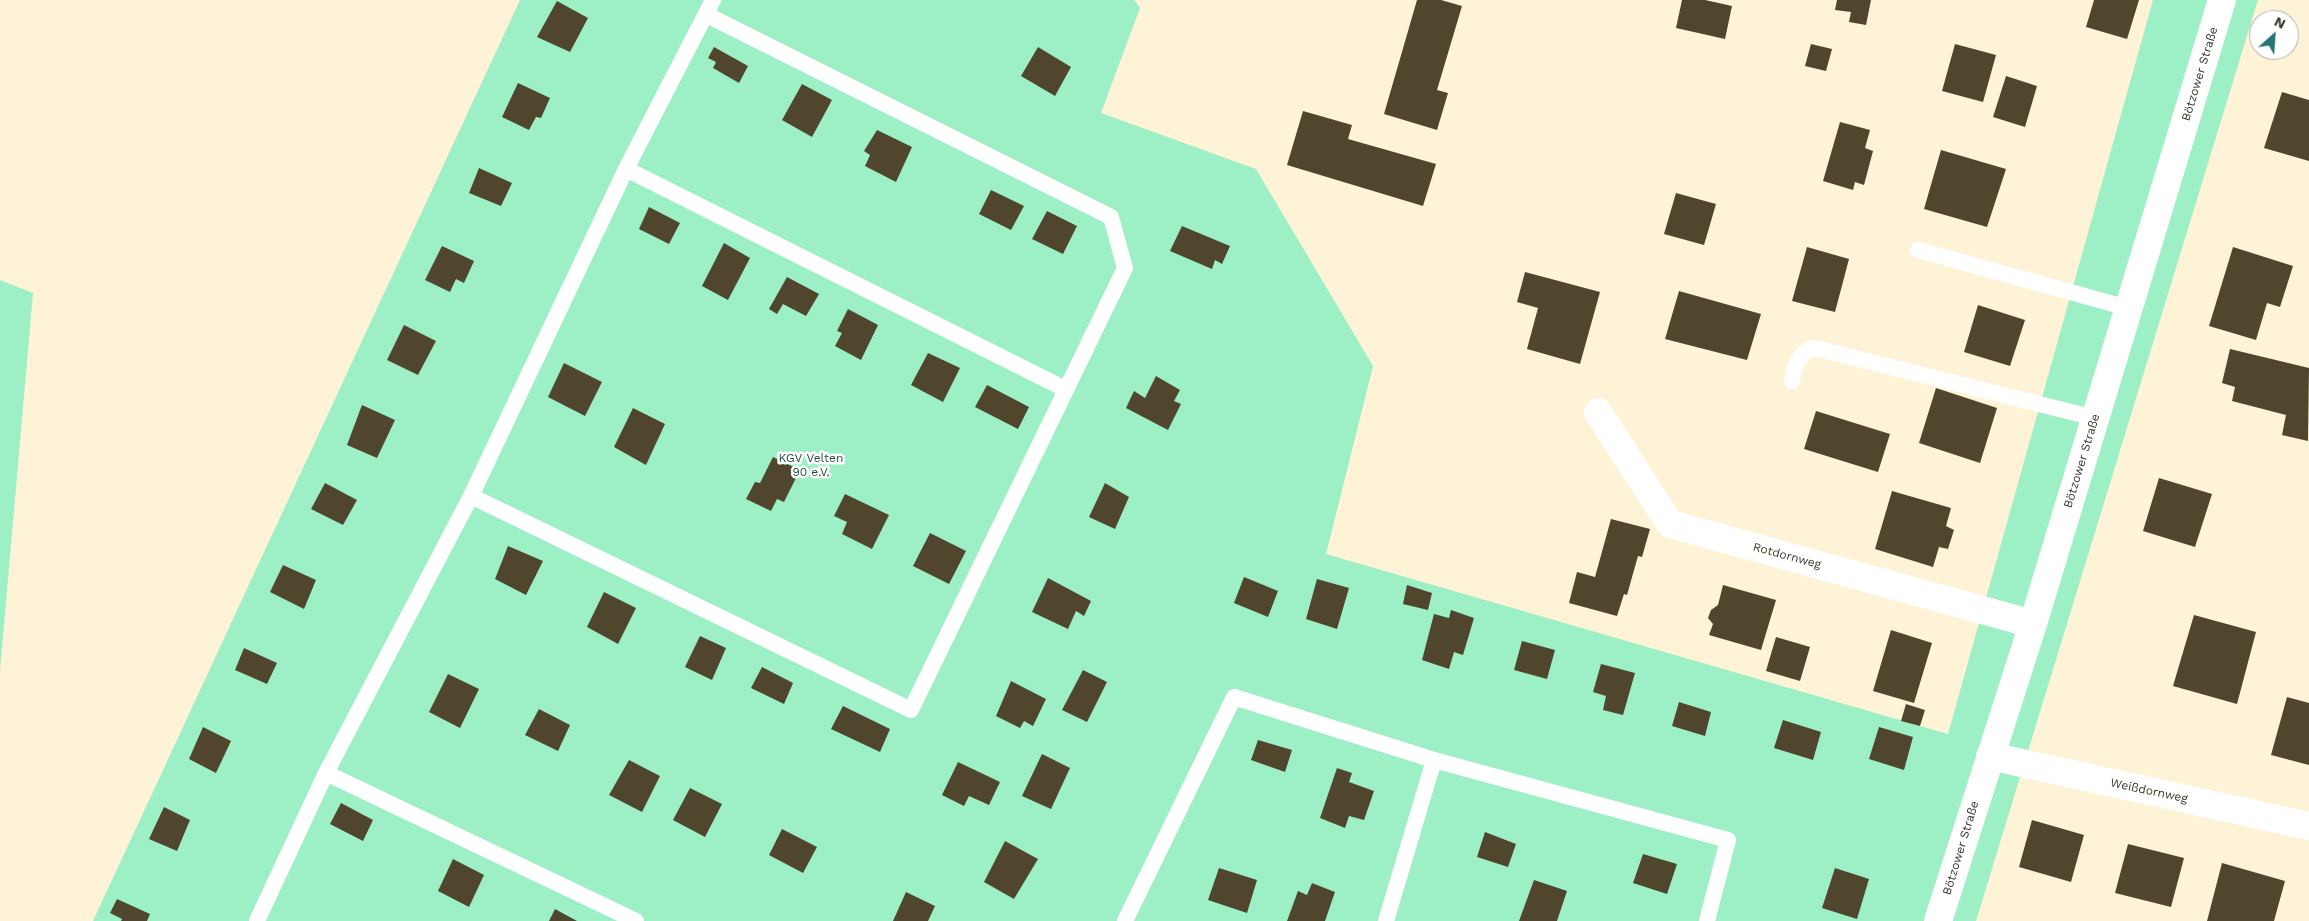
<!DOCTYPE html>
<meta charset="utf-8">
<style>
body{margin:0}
#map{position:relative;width:2309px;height:921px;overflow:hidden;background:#fef3d6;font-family:"Work Sans",sans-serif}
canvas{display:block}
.north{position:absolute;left:2249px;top:10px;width:50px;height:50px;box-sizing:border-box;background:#fff;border:1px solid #b1afab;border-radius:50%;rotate:26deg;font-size:14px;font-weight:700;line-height:20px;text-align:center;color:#3c382c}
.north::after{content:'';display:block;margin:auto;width:18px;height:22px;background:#287373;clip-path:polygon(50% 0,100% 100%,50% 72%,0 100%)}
</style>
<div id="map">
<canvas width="2309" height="921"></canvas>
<div class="north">N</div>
</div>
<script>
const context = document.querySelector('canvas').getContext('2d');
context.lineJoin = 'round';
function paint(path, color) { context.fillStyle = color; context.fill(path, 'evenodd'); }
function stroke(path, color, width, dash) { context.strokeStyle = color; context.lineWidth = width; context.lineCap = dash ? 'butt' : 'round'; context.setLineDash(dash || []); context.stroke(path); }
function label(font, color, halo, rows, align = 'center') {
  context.font = font + ' "Work Sans",sans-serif'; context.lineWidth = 5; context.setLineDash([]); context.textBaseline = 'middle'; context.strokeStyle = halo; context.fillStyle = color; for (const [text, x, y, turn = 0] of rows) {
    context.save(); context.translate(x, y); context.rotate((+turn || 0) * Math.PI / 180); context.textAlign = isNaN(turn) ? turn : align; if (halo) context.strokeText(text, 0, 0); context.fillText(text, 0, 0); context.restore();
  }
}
paint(new Path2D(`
 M 520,0 L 1134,0 L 1140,8 L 1101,113 L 1256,169 L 1373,366 L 1326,554 L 1948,734 L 2153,0 L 2258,0 L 1976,921 L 93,921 Z
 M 0,280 L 33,293 L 0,671 Z`), '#9df0c6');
paint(new Path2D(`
 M 1417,0 L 1441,0 L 1462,6 L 1437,90 L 1448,93 L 1437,130 L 1384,114 Z
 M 1682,0 L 1705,0 L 1732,6 L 1725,39 L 1676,28 Z
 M 1837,0 L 1871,0 L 1866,25 L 1849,22 L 1851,12 L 1835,10 Z
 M 2094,0 L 2139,0 L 2127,39 L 2086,27 Z
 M 557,1 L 588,18 L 570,52 L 537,37 Z
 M 1811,44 L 1832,49 L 1826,71 L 1805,66 Z
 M 1955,44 L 1996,55 L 1983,102 L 1942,91 Z
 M 714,47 L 748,66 L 739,83 L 713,68 L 716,62 L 708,58 Z
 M 1038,47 L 1071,67 L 1055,96 L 1021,76 Z
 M 2006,76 L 2037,86 L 2025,127 L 1993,117 Z
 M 518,83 L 550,98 L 541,118 L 536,117 L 529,130 L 502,117 Z
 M 802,84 L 832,100 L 812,137 L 782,120 Z
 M 2282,92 L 2309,100 L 2309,161 L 2264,148 Z
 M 1303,111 L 1352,125 L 1348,139 L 1436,164 L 1423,206 L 1287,165 Z
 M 1840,122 L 1870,130 L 1865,148 L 1873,151 L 1864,185 L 1855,182 L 1853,190 L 1823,181 Z
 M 877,130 L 912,147 L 896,182 L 865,166 L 870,155 L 864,151 Z
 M 1941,150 L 2006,169 L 1987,227 L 1924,209 Z
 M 479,168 L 512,183 L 501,206 L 469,193 Z
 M 991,190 L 1024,206 L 1011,230 L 979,214 Z
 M 1676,193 L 1716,204 L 1704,245 L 1664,234 Z
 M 649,207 L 680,223 L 669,244 L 639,229 Z
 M 1047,211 L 1077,226 L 1063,254 L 1032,239 Z
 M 1182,226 L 1230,246 L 1222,264 L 1215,260 L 1212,269 L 1170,251 Z
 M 724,243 L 750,258 L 728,300 L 702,286 Z
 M 442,246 L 474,261 L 464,283 L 456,279 L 450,292 L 425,280 Z
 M 1807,247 L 1849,259 L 1835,312 L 1792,301 Z
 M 2233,247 L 2293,266 L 2280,307 L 2267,303 L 2256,340 L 2209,326 Z
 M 1525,272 L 1600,292 L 1580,364 L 1527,349 L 1538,308 L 1517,302 Z
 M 787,277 L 819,294 L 806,316 L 783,304 L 777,314 L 769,309 Z
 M 1679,291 L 1761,314 L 1747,360 L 1665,339 Z
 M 1978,305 L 2025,320 L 2010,366 L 1964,352 Z
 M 848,309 L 878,325 L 861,360 L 835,346 L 842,333 L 837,331 Z
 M 404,325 L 436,341 L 418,375 L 387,360 Z
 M 2230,349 L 2309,368 L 2308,441 L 2282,435 L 2286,415 L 2232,401 L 2235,387 L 2222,383 Z
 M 928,353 L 960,368 L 943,402 L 911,385 Z
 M 564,363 L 602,382 L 585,416 L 548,397 Z
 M 1156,376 L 1180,390 L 1174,401 L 1181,404 L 1168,430 L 1126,408 L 1134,391 L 1145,398 Z
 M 987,385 L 1029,407 L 1018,429 L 975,407 Z
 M 1936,388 L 1997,408 L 1980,463 L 1919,443 Z
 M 362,405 L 395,420 L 377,458 L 347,445 Z
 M 633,408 L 665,424 L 646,465 L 614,447 Z
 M 1816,411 L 1890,434 L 1878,472 L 1804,449 Z
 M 773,457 L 800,470 L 784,502 L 777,499 L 771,511 L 746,499 L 755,482 L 760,483 Z
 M 2159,478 L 2212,494 L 2195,547 L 2143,531 Z
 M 325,483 L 357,500 L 343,525 L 311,509 Z
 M 1105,483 L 1129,497 L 1115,529 L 1089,517 Z
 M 1892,491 L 1951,508 L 1946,526 L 1954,530 L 1948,549 L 1939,547 L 1933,567 L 1875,549 Z
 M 845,494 L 889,515 L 872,549 L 842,534 L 847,522 L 834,516 Z
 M 1611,519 L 1650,529 L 1642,557 L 1638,556 L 1627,595 L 1624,594 L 1617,616 L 1569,603 L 1577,572 L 1595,577 Z
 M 930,533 L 966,551 L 949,584 L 913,566 Z
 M 508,546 L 543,561 L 526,595 L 495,579 Z
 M 283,565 L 316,580 L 304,609 L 270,592 Z
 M 1244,577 L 1278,591 L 1268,617 L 1234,603 Z
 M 1048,578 L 1091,601 L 1084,616 L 1076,611 L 1068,629 L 1032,612 Z
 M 1317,579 L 1349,588 L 1337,629 L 1306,619 Z
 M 1407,585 L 1432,593 L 1428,610 L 1403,604 Z
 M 1723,585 L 1776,600 L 1761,650 L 1709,635 L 1713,624 L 1708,618 L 1711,610 L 1718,605 Z
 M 604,592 L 636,608 L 618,644 L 587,627 Z
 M 1451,610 L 1474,618 L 1463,655 L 1454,652 L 1449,669 L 1422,660 L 1434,614 L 1449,618 Z
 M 2194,615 L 2256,632 L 2237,704 L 2173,686 Z
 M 1891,630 L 1932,643 L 1914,703 L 1873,691 Z
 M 700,636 L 726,648 L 712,680 L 685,667 Z
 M 1776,637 L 1810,647 L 1800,681 L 1766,671 Z
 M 1522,641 L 1555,650 L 1547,679 L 1514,670 Z
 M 244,648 L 277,663 L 267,684 L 235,670 Z
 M 1601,664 L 1635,673 L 1623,715 L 1603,710 L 1606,696 L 1593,692 Z
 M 762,667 L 793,683 L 784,704 L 751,688 Z
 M 1083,670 L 1107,682 L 1087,722 L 1062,710 Z
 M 448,674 L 479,689 L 460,728 L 429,712 Z
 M 1011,681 L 1046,699 L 1033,726 L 1024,721 L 1020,728 L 996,716 Z
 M 2287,697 L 2309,703 L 2309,765 L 2271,755 Z
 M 1679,702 L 1711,712 L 1705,736 L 1672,726 Z
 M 1906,704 L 1925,710 L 1920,726 L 1901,721 Z
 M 843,706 L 890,729 L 880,752 L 831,729 Z
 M 539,709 L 570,725 L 558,751 L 525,735 Z
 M 1783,720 L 1821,732 L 1813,760 L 1774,748 Z
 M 203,727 L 231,741 L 216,773 L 189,759 Z
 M 1879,727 L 1913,737 L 1904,770 L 1869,759 Z
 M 1258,740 L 1292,750 L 1285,772 L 1251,760 Z
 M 1042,754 L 1070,768 L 1051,809 L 1022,796 Z
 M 629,760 L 660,776 L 642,812 L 609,795 Z
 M 958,762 L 1000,782 L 989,805 L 969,796 L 964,806 L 942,795 Z
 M 1337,768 L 1352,773 L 1349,782 L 1374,791 L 1364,820 L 1349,816 L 1345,828 L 1320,818 Z
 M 690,788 L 722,804 L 705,837 L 673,820 Z
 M 341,803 L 373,820 L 363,841 L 330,824 Z
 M 164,807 L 190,820 L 177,851 L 149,839 Z
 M 2032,820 L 2084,835 L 2071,882 L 2019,867 Z
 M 782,829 L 817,847 L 803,873 L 769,855 Z
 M 1485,832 L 1516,844 L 1508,867 L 1477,857 Z
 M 1005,841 L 1038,859 L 1014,899 L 984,882 Z
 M 2128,844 L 2184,858 L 2171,907 L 2115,893 Z
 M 1643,854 L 1677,864 L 1667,894 L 1633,883 Z
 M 453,859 L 484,875 L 469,907 L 438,891 Z
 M 2222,863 L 2285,881 L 2274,921 L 2207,921 Z
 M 1219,868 L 1257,880 L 1247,913 L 1208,900 Z
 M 1835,868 L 1869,879 L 1857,919 L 1822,908 Z
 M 1534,880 L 1567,891 L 1557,921 L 1519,921 Z
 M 1312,883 L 1335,892 L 1325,921 L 1287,921 L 1298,891 L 1307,895 Z
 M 906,892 L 935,906 L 928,921 L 893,921 Z
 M 117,899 L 150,914 L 147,921 L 121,921 L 122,919 L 110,913 Z
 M 555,909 L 577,921 L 549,921 Z`), '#50462e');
stroke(new Path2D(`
 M 626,169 L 1065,389
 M 1918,250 L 2128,308
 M 1792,381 C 1795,366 1798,351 1815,348 L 2095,418
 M 471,496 L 911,710 L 1125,268 L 1111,217 L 707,15
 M 326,773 L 636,921
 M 257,921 L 326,773 L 471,496 L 626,169 L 713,0
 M 1125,921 L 1234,697 L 1434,760 L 1728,840 L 1707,921
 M 1386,921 L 1434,760`), '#fff', 16);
stroke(new Path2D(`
 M 1598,412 L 1670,524 L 2033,624
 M 1990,756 L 2309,826`), '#fff', 28);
stroke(new Path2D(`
 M 1938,921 L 2033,624 L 2222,0`), '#fff', 28);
label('12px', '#3c382c', '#fff', [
 ["Bötzower Straße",2200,74,-73],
 ["Bötzower Straße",2082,461,-73],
 ["Rotdornweg",1787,556,15],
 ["Weißdornweg",2149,791,12],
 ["Bötzower Straße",1961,848,-73]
]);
label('12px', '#244e3a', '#fff', [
 ["KGV Velten",811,458],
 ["90 e.V.",811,472]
]);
</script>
